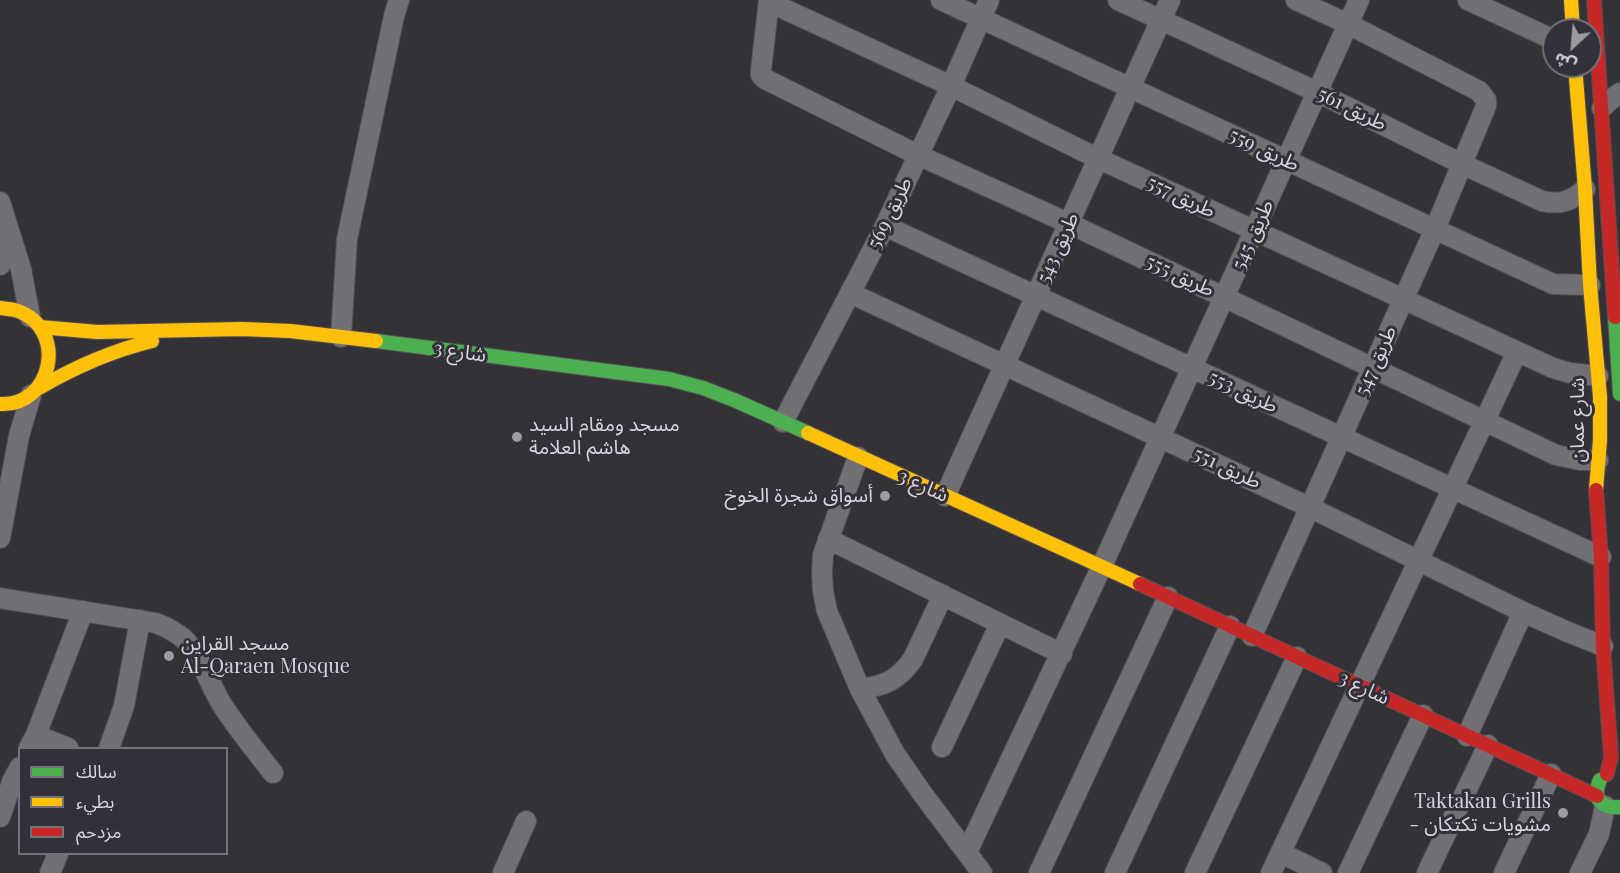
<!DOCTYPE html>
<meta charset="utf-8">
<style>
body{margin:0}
#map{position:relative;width:1620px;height:873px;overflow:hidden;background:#343237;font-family:"Playfair Display","Noto Sans Arabic",serif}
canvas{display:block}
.legend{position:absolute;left:18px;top:747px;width:210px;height:108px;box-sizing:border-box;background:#333039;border:2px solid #747279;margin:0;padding:8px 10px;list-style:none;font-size:18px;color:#d6d4da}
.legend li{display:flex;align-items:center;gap:12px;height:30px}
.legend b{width:30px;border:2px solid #747279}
.north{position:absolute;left:1542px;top:18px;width:60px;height:60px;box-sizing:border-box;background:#333039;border:2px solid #747279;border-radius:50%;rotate:206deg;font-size:16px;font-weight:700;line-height:24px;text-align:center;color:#d6d4da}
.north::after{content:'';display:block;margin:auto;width:21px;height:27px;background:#9d9ba1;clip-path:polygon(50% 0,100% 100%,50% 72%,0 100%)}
</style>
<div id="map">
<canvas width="1620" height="873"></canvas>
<ul class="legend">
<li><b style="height:8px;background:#4caf50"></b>سالك</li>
<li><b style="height:8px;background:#ffc107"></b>بطيء</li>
<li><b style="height:8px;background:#c62828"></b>مزدحم</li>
</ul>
<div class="north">ش</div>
</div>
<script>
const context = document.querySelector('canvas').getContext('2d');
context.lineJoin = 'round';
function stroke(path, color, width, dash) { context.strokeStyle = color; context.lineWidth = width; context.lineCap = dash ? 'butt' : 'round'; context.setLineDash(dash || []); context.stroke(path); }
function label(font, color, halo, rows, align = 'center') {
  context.font = font + ' "Playfair Display","Noto Sans Arabic",serif'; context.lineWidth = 6; context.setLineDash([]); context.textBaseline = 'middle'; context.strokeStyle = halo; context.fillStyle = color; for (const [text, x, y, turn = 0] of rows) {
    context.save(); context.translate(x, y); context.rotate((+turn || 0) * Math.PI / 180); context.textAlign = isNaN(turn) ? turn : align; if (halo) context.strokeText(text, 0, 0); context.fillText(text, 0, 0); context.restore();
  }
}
const street = new Path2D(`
 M 769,0 L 761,70 L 761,75 L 765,79 L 918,155 L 1068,223 L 1556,455 L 1580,460 L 1598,460
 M 941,0 L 1553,284 L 1590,285
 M 1118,0 L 1317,92 L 1462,164 L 1542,201 C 1559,205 1571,202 1585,189
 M 1468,0 L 1554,40
 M 769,2 L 951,86 L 1097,158 L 1553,368 L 1570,373 L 1598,376
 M 1602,108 L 1610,100 L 1620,93
 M 0,202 L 21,269 L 30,317
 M 885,226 L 1601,557
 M 0,265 L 5,246 L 6,227
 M 850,293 L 1311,508 L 1523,612 L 1568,632 L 1603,646
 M 341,337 L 347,239 L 394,16 L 399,0
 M 783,422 L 885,226 L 951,86 L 989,0
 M 858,457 L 823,555 L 822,573 L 823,591 L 827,611 L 860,689 L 895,754 L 922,793 L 982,873
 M 945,496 L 1170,0
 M 0,538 L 19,436 L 31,395
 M 828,539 L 1062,654
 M 0,598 L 156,623 C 166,627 176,632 184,639 C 199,654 210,684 221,703 C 236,727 255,750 273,773
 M 1252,636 L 1435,229 L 1486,106 L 1486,100 L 1479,91 L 1348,24 L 1296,0
 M 860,689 C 885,686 898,680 913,659 L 943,595
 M 36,735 L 68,748
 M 1467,736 L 1523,612
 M 942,747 L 1000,624
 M 29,748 L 36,735 L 83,611
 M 109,748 L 124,706 L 140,620
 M 0,817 L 12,782 L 20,767
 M 967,852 L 1101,568 L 1359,0
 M 1281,853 L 1322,873
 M 50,873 L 58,854
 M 503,873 L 526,821
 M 1039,873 L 1168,597
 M 1115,873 L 1230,626
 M 1195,873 L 1297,657
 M 1271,873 L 1517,352
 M 1348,873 L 1423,715
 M 1427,873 L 1488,745
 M 1504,873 L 1551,774
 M 1580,873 L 1599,834 L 1605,806`);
const fast = new Path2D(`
 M 1615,317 L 1620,394
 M 376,341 L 669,379 L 703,388 L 734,400 L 808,433
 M 1600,780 C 1592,798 1601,809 1620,807`);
const slow = new Path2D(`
 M 1571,0 L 1573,30
 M 1575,66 L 1585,189 L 1590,285 L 1600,397 L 1600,440 L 1596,490
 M 0,308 C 6,309 13,309 18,311 C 68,329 53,407 0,404
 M 40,327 L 97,332 L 242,329 L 290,331 L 376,341
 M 39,388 C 75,367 111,351 152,341
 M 808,433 L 1140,584`);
const jam = new Path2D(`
 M 1594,0 L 1615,317
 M 1596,490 L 1601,557 L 1603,646 L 1611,757 L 1607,774
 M 1140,584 L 1597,796`);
stroke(street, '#514f53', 22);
stroke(fast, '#514f53', 16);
stroke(slow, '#514f53', 16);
stroke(jam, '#514f53', 16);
stroke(street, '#727074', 20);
stroke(fast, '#4caf50', 14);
stroke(slow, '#ffc107', 14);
stroke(jam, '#c62828', 14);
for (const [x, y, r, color] of [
 [517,437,6,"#9d9ba1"],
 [885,496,6,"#9d9ba1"],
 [169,656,6,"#9d9ba1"],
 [1563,813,6,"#9d9ba1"]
]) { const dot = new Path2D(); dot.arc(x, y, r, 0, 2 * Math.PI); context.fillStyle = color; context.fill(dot); stroke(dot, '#333039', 2); }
label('20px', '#d6d4da', '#333039', [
 ["طريق 561",1352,109,26],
 ["طريق 559",1264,150,25],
 ["طريق 557",1181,197,25],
 ["طريق 569",890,213,-64],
 ["طريق 545",1253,235,-66],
 ["طريق 543",1058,248,-66],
 ["طريق 555",1180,276,25],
 ["شارع 3",460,352,8],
 ["طريق 547",1376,361,-66],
 ["طريق 553",1243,392,25],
 ["شارع عمان",1578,420,-90],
 ["طريق 551",1227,468,25],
 ["شارع 3",923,486,24],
 ["شارع 3",1364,688,25]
]);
label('20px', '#d6d4da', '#333039', [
 ["مسجد ومقام السيد",529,425],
 ["هاشم العلامة",529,448],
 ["أسواق شجرة الخوخ",873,496,"right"],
 ["مسجد القراين",181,644],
 ["Al-Qaraen Mosque",181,667],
 ["Taktakan Grills",1551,802,"right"],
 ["- مشويات تكتكان",1551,825,"right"]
], 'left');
</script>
